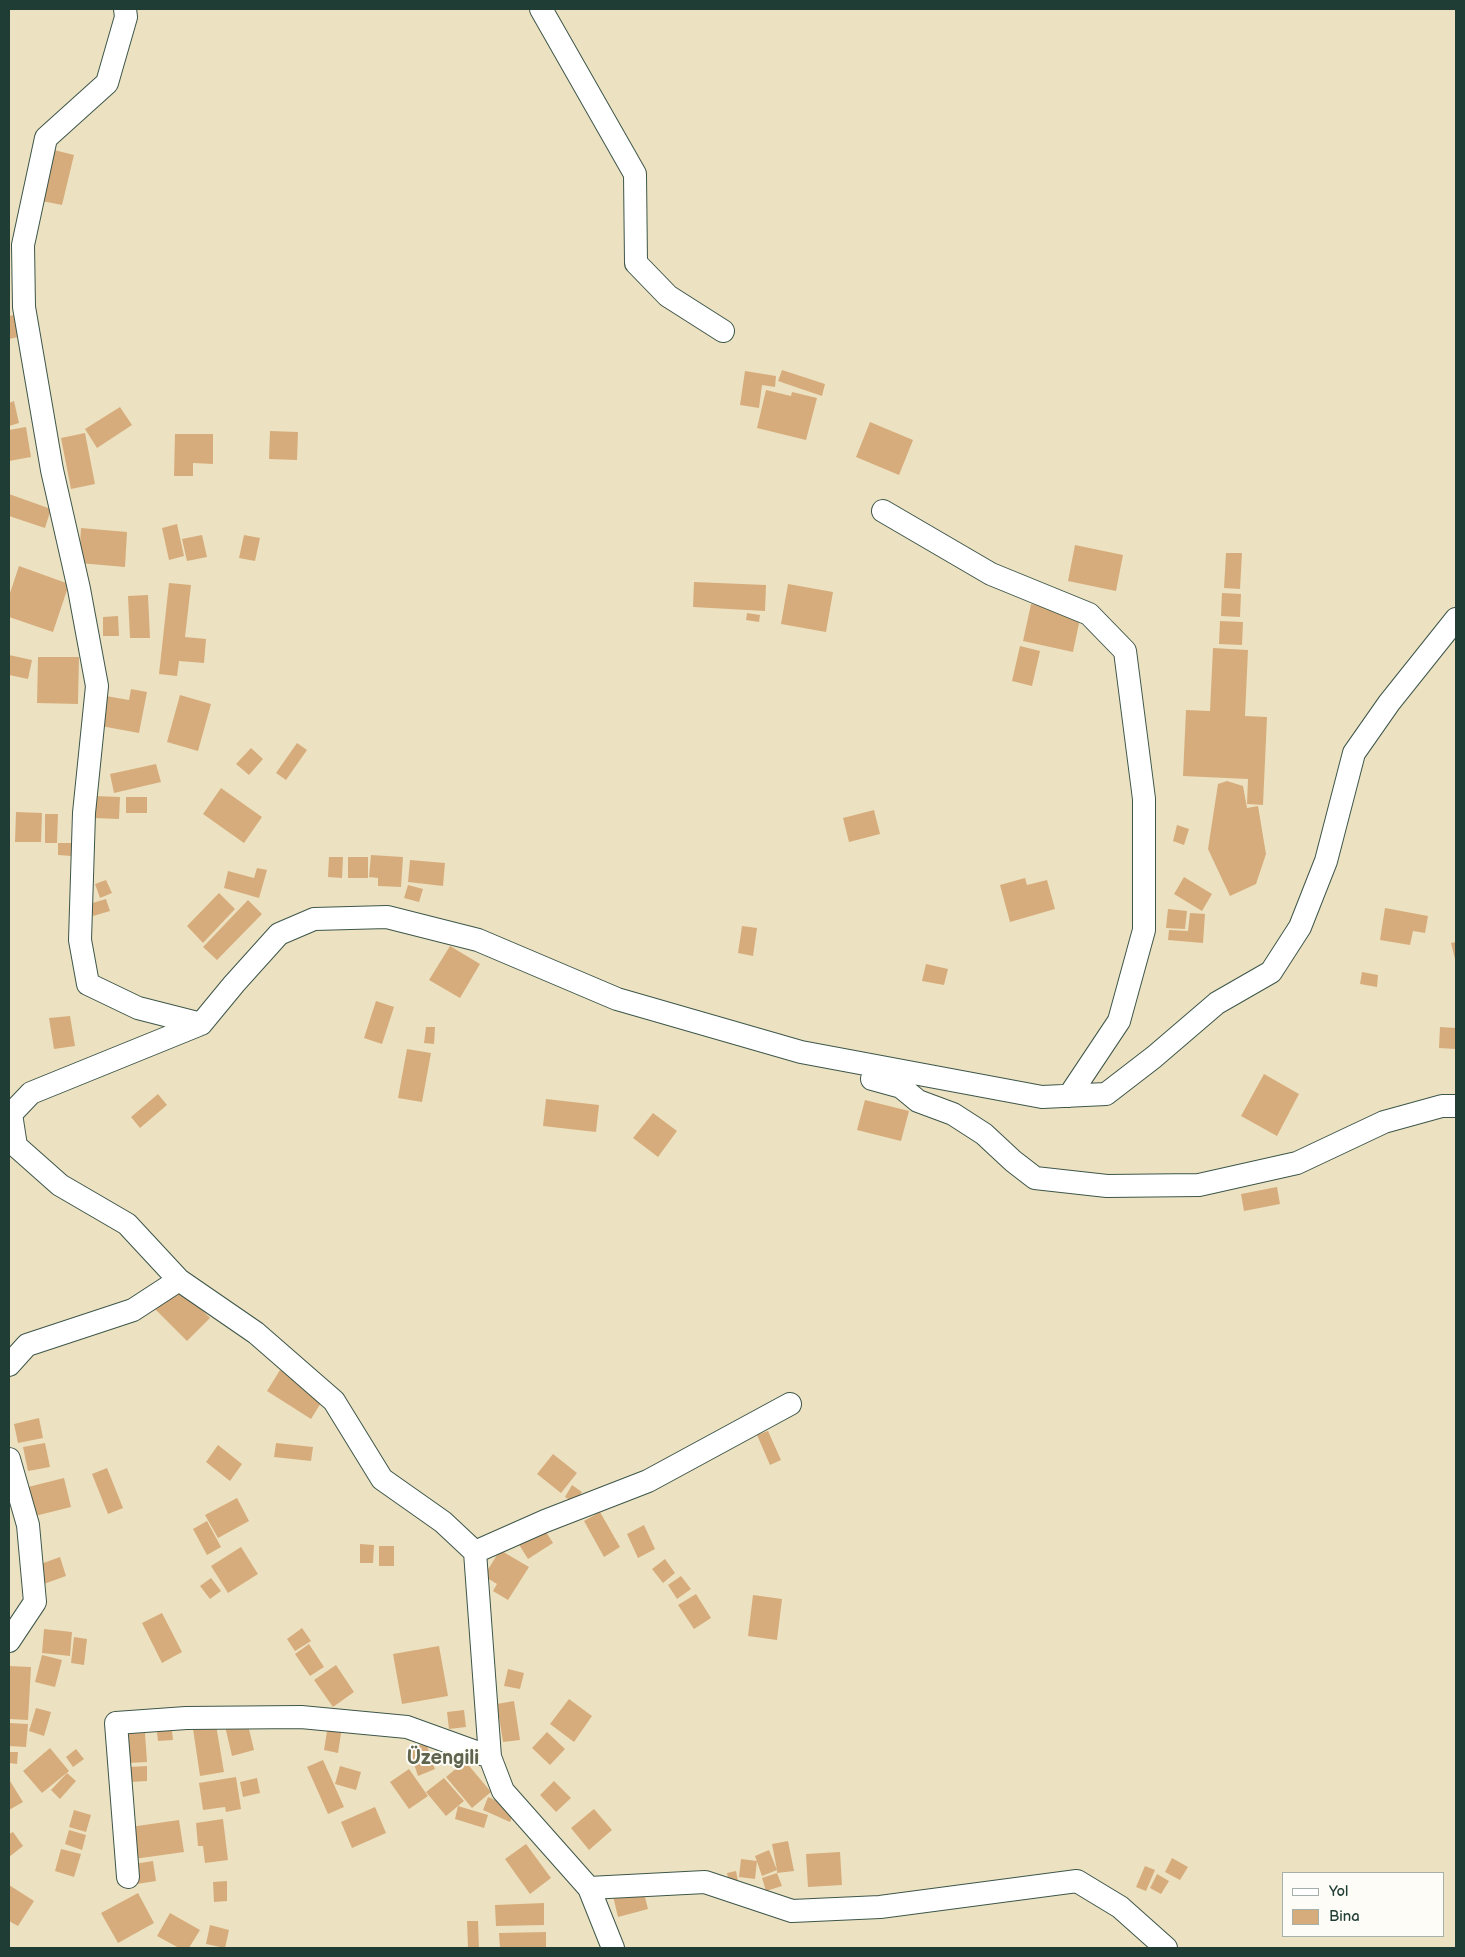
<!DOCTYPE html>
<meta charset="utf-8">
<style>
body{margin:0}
#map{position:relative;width:1465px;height:1957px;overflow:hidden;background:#ece2c1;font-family:"Balsamiq Sans",sans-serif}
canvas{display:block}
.frame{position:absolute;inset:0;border:10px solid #1f3d34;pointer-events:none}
.legend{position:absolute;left:1282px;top:1872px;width:162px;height:65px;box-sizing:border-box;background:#fdfcf7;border:1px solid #a4b0a9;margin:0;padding:6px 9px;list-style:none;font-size:15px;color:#1f3d34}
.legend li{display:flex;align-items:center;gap:10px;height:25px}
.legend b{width:25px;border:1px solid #a4b0a9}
</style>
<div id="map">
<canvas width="1465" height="1957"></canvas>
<div class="frame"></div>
<ul class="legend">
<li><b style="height:6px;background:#fff"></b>Yol</li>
<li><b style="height:14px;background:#d7ac7c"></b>Bina</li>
</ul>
</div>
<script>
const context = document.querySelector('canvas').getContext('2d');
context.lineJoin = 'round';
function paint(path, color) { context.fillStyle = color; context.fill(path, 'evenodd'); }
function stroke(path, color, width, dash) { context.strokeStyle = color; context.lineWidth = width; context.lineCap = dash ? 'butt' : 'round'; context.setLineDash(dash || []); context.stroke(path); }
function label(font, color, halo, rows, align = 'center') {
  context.font = font + ' "Balsamiq Sans",sans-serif'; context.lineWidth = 4; context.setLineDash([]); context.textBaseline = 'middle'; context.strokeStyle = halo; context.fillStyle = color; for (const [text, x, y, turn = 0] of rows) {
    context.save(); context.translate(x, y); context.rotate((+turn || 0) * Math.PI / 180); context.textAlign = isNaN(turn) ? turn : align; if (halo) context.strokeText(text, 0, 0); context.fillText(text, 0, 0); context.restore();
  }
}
paint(new Path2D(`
 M 54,150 L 74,155 L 62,205 L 42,201 Z
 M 14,315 L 18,337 L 9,339 L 9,316 Z
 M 782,370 L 825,384 L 822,396 L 778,381 Z
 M 745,371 L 776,376 L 775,387 L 762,385 L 759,408 L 740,405 Z
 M 766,390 L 791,396 L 792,392 L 817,398 L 806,440 L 757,428 Z
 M 14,401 L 19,423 L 9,426 L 9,403 Z
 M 120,407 L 132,425 L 97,448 L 85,429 Z
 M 870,422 L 913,440 L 899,475 L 856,457 Z
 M 26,427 L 31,457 L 9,461 L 9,430 Z
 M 270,431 L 298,432 L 297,460 L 269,459 Z
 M 85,433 L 95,484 L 71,489 L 61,438 Z
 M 175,434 L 213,434 L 213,464 L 193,463 L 193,476 L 174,476 Z
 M 9,494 L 51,509 L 45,528 L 9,516 Z
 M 177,524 L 184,556 L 169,560 L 162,528 Z
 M 81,528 L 127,532 L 125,567 L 79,563 Z
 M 202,535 L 207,557 L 187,561 L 182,539 Z
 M 244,535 L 260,538 L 255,561 L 239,558 Z
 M 1075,545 L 1123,555 L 1116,591 L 1068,581 Z
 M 1226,553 L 1242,553 L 1240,589 L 1224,588 Z
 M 19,566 L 69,584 L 53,632 L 9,617 L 9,596 Z
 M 694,582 L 766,585 L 765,611 L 693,607 Z
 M 169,583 L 191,585 L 185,637 L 206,639 L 204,663 L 179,661 L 177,676 L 159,674 Z
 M 788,584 L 833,592 L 826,632 L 781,624 Z
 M 1222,593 L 1241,594 L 1240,617 L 1221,616 Z
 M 148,595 L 150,638 L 130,638 L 128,596 Z
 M 1031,604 L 1081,614 L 1073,652 L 1023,641 Z
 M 747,613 L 760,615 L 759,622 L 746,620 Z
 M 118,616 L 119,636 L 103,636 L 103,617 Z
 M 1220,621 L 1243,622 L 1242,645 L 1219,644 Z
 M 1020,646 L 1040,651 L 1032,686 L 1012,681 Z
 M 1213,648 L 1248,650 L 1245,716 L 1267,717 L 1263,805 L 1247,804 L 1248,779 L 1183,776 L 1186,710 L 1210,711 Z
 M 9,655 L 32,660 L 28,679 L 9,675 Z
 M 38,657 L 79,657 L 78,704 L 37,703 Z
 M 131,689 L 147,692 L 139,733 L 101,726 L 106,696 L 129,700 Z
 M 180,695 L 211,704 L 198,751 L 167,742 Z
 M 297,743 L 307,750 L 286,780 L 276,773 Z
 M 251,748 L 263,759 L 249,775 L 236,764 Z
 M 156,764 L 161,782 L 114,793 L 110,774 Z
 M 1227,781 L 1243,786 L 1247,808 L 1258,806 L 1266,854 L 1256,884 L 1230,896 L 1208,849 L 1218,784 Z
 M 221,788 L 262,817 L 244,843 L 203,814 Z
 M 95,796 L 120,797 L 119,819 L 94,818 Z
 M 126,797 L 147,797 L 147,813 L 126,813 Z
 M 874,810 L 880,834 L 849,842 L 843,818 Z
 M 16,812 L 42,813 L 41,842 L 15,842 Z
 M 45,814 L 58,814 L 57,843 L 45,843 Z
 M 1177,825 L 1189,829 L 1184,845 L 1173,841 Z
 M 58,843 L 72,843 L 71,856 L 58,855 Z
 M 371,855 L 403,857 L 401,887 L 378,886 L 378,878 L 369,877 Z
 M 329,857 L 343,857 L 342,878 L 328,877 Z
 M 348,857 L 368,857 L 368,878 L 348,878 Z
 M 410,860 L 445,863 L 443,886 L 408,882 Z
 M 257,868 L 267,870 L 259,898 L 224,888 L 228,871 L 254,878 Z
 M 1184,877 L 1212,894 L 1202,911 L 1174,894 Z
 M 1025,878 L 1027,885 L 1047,880 L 1055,909 L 1010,922 L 1000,885 Z
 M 106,880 L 112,893 L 100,898 L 95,884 Z
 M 408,885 L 423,889 L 419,902 L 404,898 Z
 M 219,893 L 235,909 L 203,943 L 187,926 Z
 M 106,899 L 110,911 L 93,916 L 89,904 Z
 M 248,900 L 262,914 L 217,960 L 203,947 Z
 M 1385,908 L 1428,916 L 1425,933 L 1413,931 L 1410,945 L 1380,940 Z
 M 1168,909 L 1187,911 L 1185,929 L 1166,928 Z
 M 1190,913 L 1205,914 L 1203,943 L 1168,940 L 1169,930 L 1188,931 Z
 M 742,926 L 757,928 L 753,956 L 738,953 Z
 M 1456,942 L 1456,963 L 1451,943 Z
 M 450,946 L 480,964 L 460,998 L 429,980 Z
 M 926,964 L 948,969 L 944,985 L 922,981 Z
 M 1362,972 L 1378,975 L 1377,987 L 1360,984 Z
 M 376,1001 L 394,1007 L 382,1044 L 364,1038 Z
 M 70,1016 L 75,1046 L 54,1049 L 49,1018 Z
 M 426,1027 L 435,1027 L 434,1044 L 424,1043 Z
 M 1440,1027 L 1456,1028 L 1456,1049 L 1439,1048 Z
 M 407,1049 L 431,1053 L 422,1102 L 398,1098 Z
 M 1264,1074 L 1299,1094 L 1277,1136 L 1241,1116 Z
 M 158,1094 L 167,1105 L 140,1128 L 131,1117 Z
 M 546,1099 L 599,1105 L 596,1132 L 543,1126 Z
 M 865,1100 L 909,1111 L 901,1141 L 857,1130 Z
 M 653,1113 L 677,1131 L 658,1157 L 633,1138 Z
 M 1277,1187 L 1280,1204 L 1244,1211 L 1241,1194 Z
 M 177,1285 L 210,1318 L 187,1341 L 154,1308 Z
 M 280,1370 L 324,1398 L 311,1419 L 267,1391 Z
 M 39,1418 L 43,1438 L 18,1443 L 14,1424 Z
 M 768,1431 L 781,1460 L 770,1465 L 757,1435 Z
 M 45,1443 L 50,1467 L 28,1471 L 23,1447 Z
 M 276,1443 L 313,1447 L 311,1461 L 274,1457 Z
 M 218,1445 L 242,1464 L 230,1481 L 206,1462 Z
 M 553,1454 L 577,1473 L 561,1493 L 537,1474 Z
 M 107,1468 L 123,1508 L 108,1514 L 92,1474 Z
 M 64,1478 L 71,1507 L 35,1516 L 28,1487 Z
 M 572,1485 L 582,1492 L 575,1503 L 565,1497 Z
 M 237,1498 L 249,1521 L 218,1538 L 205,1515 Z
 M 600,1512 L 620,1547 L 604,1557 L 584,1521 Z
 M 207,1521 L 221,1547 L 207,1555 L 193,1529 Z
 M 644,1525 L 655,1549 L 638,1558 L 627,1534 Z
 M 543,1527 L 553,1543 L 528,1559 L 518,1543 Z
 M 360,1544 L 374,1545 L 373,1563 L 360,1563 Z
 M 379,1546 L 394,1546 L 394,1566 L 379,1566 Z
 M 241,1547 L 258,1574 L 228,1593 L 211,1566 Z
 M 500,1550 L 529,1567 L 508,1600 L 493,1591 L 497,1584 L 484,1576 Z
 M 60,1557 L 66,1576 L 41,1585 L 35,1566 Z
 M 665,1559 L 675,1573 L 663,1583 L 652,1569 Z
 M 681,1576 L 691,1589 L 677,1599 L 668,1585 Z
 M 211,1578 L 221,1591 L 210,1599 L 200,1586 Z
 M 696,1594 L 711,1618 L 694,1629 L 678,1605 Z
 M 753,1595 L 782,1599 L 777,1640 L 748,1636 Z
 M 162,1613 L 182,1652 L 162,1663 L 142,1623 Z
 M 302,1628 L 311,1641 L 295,1651 L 287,1639 Z
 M 44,1629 L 72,1632 L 70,1656 L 42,1653 Z
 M 74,1637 L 87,1639 L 84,1665 L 71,1663 Z
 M 309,1644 L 324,1667 L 310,1676 L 295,1654 Z
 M 439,1646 L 448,1696 L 402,1704 L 393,1654 Z
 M 42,1655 L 62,1660 L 55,1687 L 35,1682 Z
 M 336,1665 L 354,1692 L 333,1707 L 314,1680 Z
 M 9,1666 L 31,1667 L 28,1720 L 9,1719 Z
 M 508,1669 L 524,1673 L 520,1689 L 504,1686 Z
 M 569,1699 L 592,1716 L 574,1742 L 550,1724 Z
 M 514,1701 L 520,1740 L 503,1742 L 497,1704 Z
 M 36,1708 L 51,1712 L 44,1736 L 29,1731 Z
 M 464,1710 L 466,1727 L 449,1729 L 447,1712 Z
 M 247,1721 L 254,1750 L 232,1756 L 225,1726 Z
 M 171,1722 L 173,1740 L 158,1741 L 156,1724 Z
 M 9,1723 L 28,1724 L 26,1747 L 9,1746 Z
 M 216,1725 L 224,1772 L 200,1776 L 193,1729 Z
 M 328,1725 L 342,1727 L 338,1753 L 324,1750 Z
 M 547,1732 L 565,1749 L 550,1765 L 532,1748 Z
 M 145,1733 L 147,1762 L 127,1763 L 125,1734 Z
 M 426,1743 L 435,1769 L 418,1776 L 409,1749 Z
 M 50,1748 L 69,1771 L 42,1793 L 23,1771 Z
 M 76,1749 L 84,1759 L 73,1767 L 66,1757 Z
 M 9,1752 L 18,1752 L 17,1764 L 9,1763 Z
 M 323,1760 L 344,1807 L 328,1814 L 307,1767 Z
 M 465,1761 L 491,1792 L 472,1808 L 446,1777 Z
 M 147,1766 L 147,1781 L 130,1782 L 129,1767 Z
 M 340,1766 L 361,1772 L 356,1790 L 335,1784 Z
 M 409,1769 L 428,1796 L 409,1809 L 390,1782 Z
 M 67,1773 L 76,1781 L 60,1799 L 51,1790 Z
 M 236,1777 L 241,1809 L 226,1812 L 225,1807 L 203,1810 L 199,1783 Z
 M 257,1778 L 260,1793 L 243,1797 L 240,1782 Z
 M 444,1778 L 464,1801 L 446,1816 L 426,1792 Z
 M 10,1781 L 23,1802 L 9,1810 L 9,1782 Z
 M 554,1781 L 571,1798 L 556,1812 L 540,1795 Z
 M 488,1797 L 516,1809 L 510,1822 L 483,1810 Z
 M 458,1806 L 488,1815 L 484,1828 L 455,1819 Z
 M 375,1807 L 386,1833 L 352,1848 L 341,1822 Z
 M 594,1809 L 612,1830 L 589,1850 L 571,1828 Z
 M 74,1810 L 91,1815 L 86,1832 L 69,1827 Z
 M 223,1819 L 228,1860 L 205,1863 L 203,1846 L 198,1846 L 196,1823 Z
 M 179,1820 L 184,1852 L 134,1859 L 130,1827 Z
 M 69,1830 L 86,1835 L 82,1850 L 65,1844 Z
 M 13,1832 L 23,1846 L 9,1857 L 9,1834 Z
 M 788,1841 L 794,1871 L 777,1873 L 777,1870 L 762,1876 L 755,1856 L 769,1850 L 777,1870 L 772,1844 Z
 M 526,1844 L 551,1878 L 530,1894 L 505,1859 Z
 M 61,1849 L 81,1854 L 74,1877 L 55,1871 Z
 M 840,1852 L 842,1885 L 808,1887 L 806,1854 Z
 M 1172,1858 L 1188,1867 L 1180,1880 L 1165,1872 Z
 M 741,1859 L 757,1861 L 755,1879 L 739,1877 Z
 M 153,1861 L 156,1881 L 137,1884 L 134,1864 Z
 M 1145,1866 L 1155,1870 L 1146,1891 L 1136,1887 Z
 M 736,1871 L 738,1881 L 729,1883 L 727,1873 Z
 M 777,1873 L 782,1886 L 766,1891 L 762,1878 Z
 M 1157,1874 L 1169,1881 L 1161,1894 L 1150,1888 Z
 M 227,1881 L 227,1901 L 214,1902 L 213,1882 Z
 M 9,1885 L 34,1901 L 18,1926 L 9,1921 Z
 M 643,1889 L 648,1909 L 618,1917 L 613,1896 Z
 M 138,1893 L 154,1923 L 118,1943 L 101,1913 Z
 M 544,1903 L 544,1925 L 496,1926 L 495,1905 Z
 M 170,1913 L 200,1930 L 189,1948 L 179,1948 L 157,1936 Z
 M 467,1921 L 478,1921 L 479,1948 L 468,1948 Z
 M 210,1925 L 229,1930 L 225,1948 L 206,1944 Z
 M 546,1932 L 546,1948 L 500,1948 L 499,1933 Z`), '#d7ac7c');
const minor = new Path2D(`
 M 125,9 L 126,17 L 107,83 L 46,138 L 23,245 L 24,307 L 52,470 L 79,589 L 97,686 L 84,813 L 80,940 L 88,984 L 138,1008 L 201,1024
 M 541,9 L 635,174 L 636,263 L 668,296 L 723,331
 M 883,511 L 991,574 L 1089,614 L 1125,651 L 1144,799 L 1144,930 L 1119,1021 L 1069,1096
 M 872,1079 L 901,1087 L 918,1101 L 953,1114 L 984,1134 L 1013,1161 L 1035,1178 L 1107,1186 L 1199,1185 L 1297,1163 L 1384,1122 L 1442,1106 L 1456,1106
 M 9,1365 L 27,1345 L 133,1310 L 179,1280
 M 9,1459 L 28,1525 L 35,1602 L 9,1641
 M 475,1552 L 545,1521 L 648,1481 L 790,1404
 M 128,1877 L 116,1723 L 186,1718 L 301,1717 L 407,1727 L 490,1757
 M 589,1888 L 705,1882 L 792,1911 L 880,1907 L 1077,1881 L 1120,1907 L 1166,1948
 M 613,1948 L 589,1888 L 503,1791 L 490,1757 L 475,1552 L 443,1522 L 382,1479 L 334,1401 L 256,1333 L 179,1280 L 127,1224 L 60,1185 L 16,1146 L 11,1114 L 31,1093 L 201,1024 L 234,984 L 279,934 L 314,919 L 387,917 L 478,940 L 617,999 L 801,1052 L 1042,1097 L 1106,1094 L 1154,1057 L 1217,1003 L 1271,972 L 1300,927 L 1326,861 L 1354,753 L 1389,703 L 1456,619`);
stroke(minor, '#3e5649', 24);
stroke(minor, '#fff', 22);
label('bold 20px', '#5f644d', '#fdfcf7', [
 ["Üzengili",443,1759]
]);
</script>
